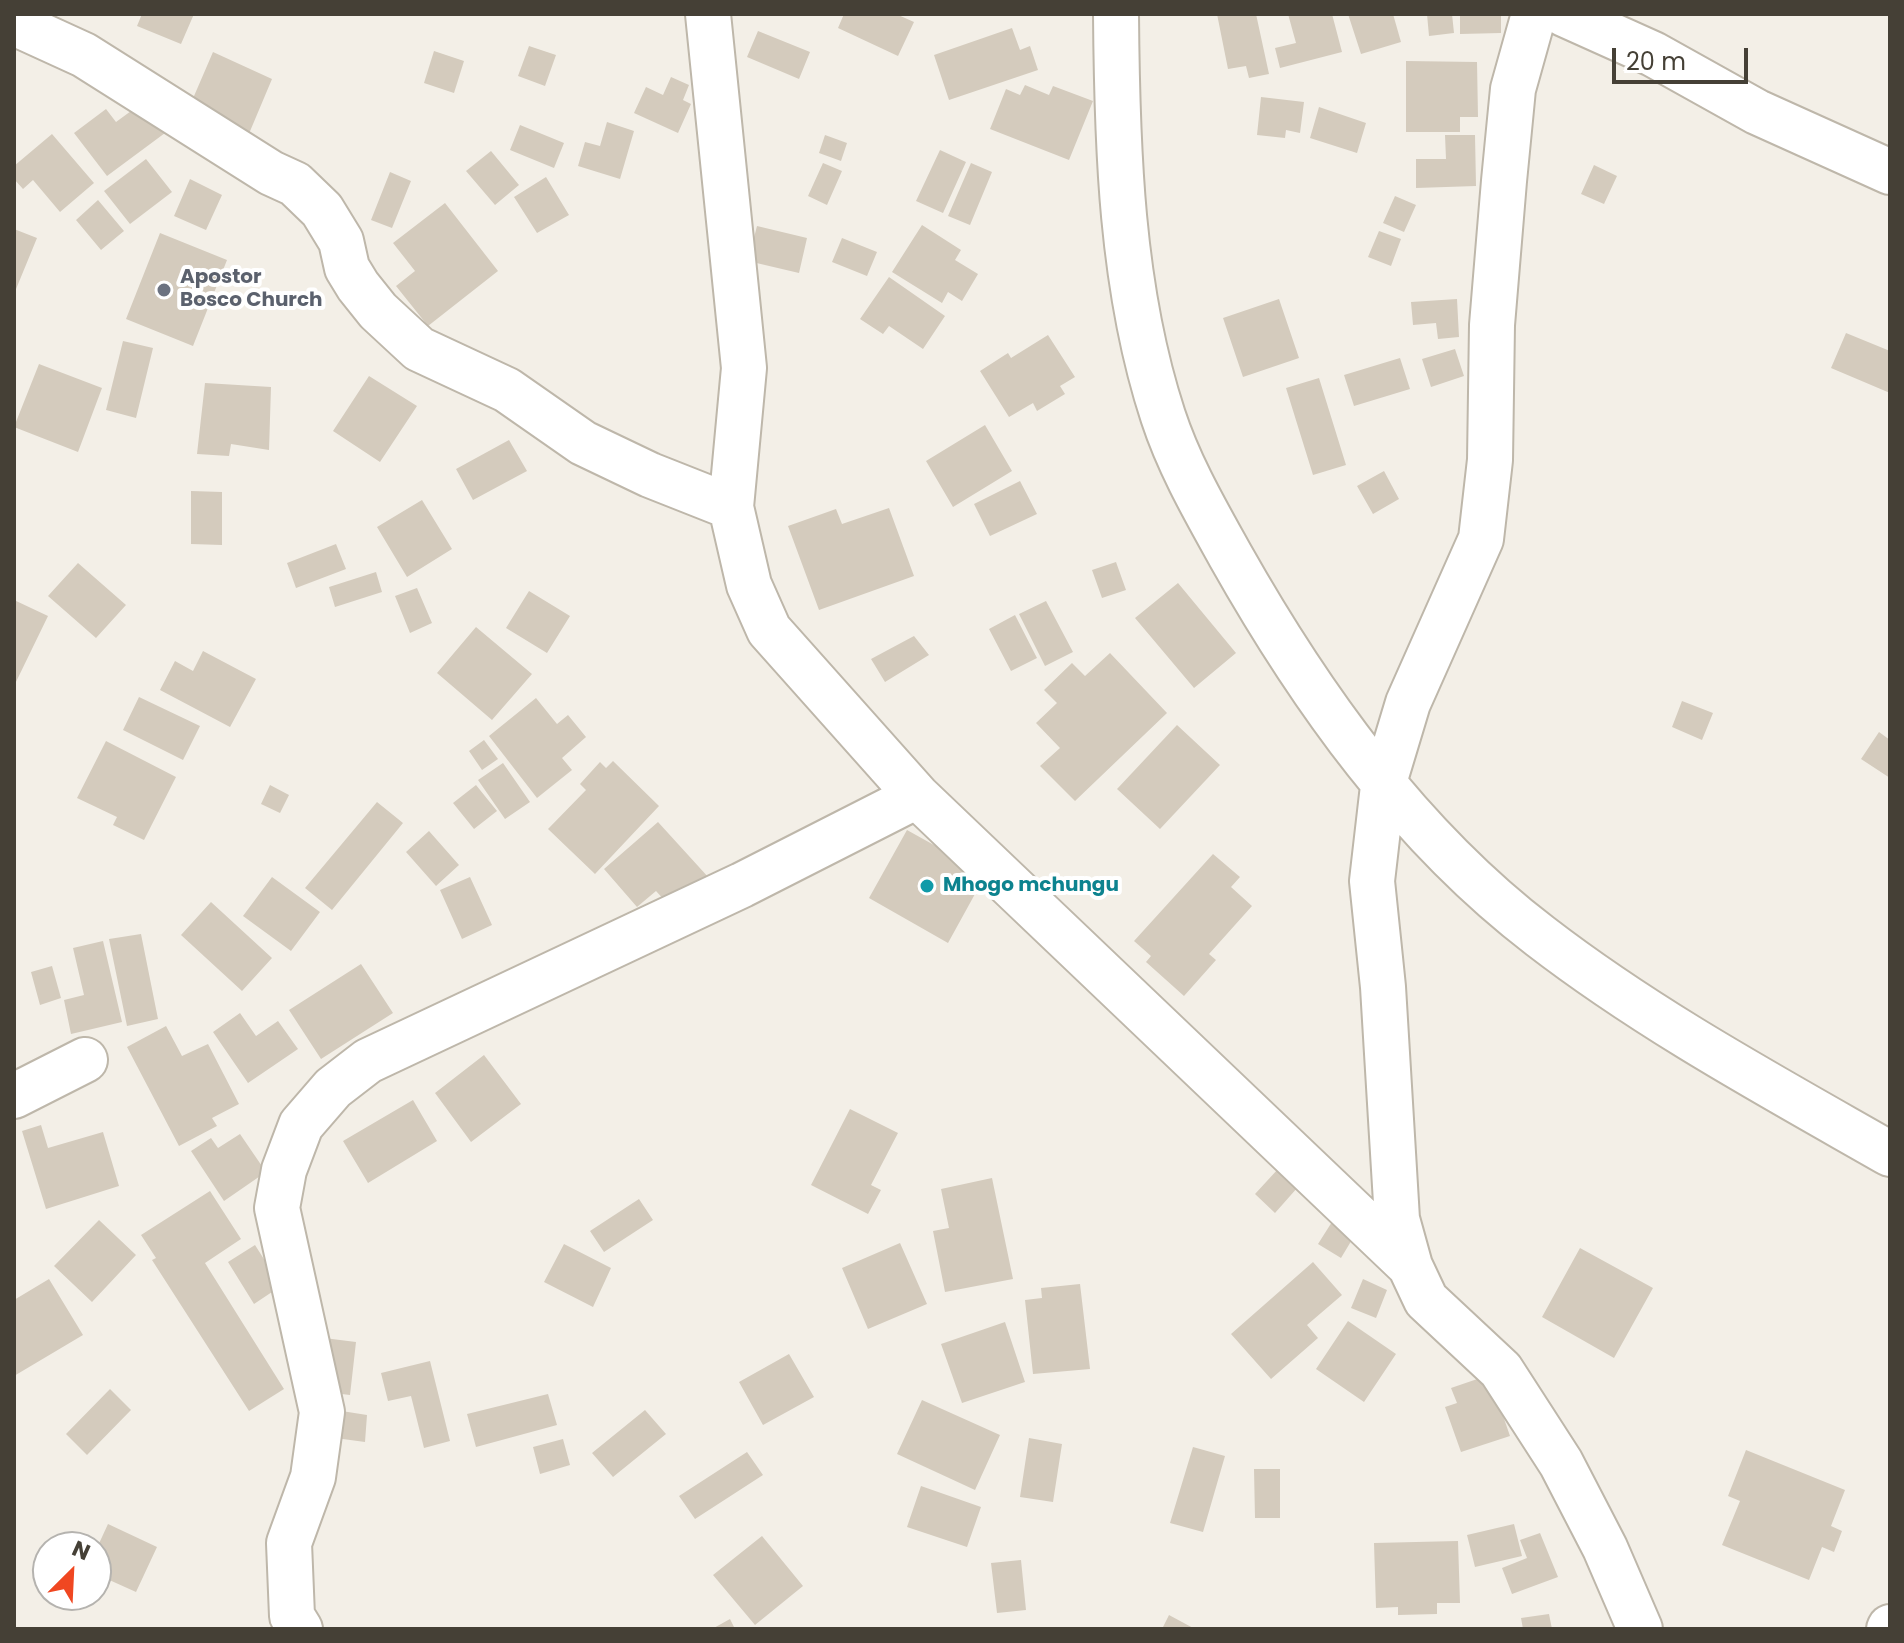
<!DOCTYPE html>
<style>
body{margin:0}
#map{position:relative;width:1904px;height:1643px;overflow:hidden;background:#f3efe7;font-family:Poppins,sans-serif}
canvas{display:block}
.frame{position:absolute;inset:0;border:16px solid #454036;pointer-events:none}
.north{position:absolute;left:32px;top:1531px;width:80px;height:80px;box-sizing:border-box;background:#fff;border:2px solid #b5b3af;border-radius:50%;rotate:24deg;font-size:22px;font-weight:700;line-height:32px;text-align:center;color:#454036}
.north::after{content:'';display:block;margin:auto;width:28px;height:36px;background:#f04721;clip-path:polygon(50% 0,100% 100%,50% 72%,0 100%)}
.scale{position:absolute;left:1612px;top:48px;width:136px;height:36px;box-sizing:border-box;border:4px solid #454036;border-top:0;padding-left:10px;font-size:24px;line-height:28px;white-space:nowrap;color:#454036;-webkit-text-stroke:6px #fff;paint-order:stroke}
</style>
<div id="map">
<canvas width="1904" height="1643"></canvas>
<div class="frame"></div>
<div class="north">N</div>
<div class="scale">20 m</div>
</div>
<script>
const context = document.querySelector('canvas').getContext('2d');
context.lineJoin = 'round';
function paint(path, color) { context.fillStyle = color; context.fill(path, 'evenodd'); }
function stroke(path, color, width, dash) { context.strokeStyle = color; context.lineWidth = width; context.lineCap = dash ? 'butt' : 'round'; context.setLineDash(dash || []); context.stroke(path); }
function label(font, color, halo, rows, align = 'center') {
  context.font = font + ' Poppins,sans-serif'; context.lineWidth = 8; context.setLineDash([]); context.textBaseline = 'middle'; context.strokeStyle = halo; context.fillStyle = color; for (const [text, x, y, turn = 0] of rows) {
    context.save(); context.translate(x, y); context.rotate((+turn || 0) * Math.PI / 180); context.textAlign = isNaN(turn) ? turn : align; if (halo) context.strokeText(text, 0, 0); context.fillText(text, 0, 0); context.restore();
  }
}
paint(new Path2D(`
 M 142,14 L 194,14 L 181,44 L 137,26 Z
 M 844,14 L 896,14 L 914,22 L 898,56 L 838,28 Z
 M 1217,14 L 1256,14 L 1269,74 L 1249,78 L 1246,66 L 1228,69 Z
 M 1288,14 L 1332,14 L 1342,52 L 1280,68 L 1275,48 L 1296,43 Z
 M 1348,14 L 1393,14 L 1401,42 L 1361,54 Z
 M 1427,14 L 1452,14 L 1454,33 L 1429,36 Z
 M 1460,14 L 1501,14 L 1501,33 L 1460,34 Z
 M 1012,28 L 1020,50 L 1030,46 L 1038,70 L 949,100 L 934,55 Z
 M 758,31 L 810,52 L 799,79 L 747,57 Z
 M 529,46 L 556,55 L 545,86 L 518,76 Z
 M 434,51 L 464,61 L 454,93 L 424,83 Z
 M 213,52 L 272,79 L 248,136 L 188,110 Z
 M 1406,61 L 1477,62 L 1478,117 L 1460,117 L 1460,132 L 1406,132 Z
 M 671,77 L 689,85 L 683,100 L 691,104 L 678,133 L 634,113 L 646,87 L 663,95 Z
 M 1025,85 L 1049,95 L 1053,86 L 1093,101 L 1069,160 L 990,129 L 1006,89 L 1020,95 Z
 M 1261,97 L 1304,102 L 1300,133 L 1286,130 L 1285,138 L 1257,135 Z
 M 142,103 L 165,133 L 107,176 L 74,133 L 106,109 L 116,122 Z
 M 1319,107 L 1366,123 L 1357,153 L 1310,138 Z
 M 607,122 L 634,131 L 620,179 L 578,166 L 585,142 L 600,146 Z
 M 520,125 L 564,143 L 554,168 L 510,150 Z
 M 52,134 L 94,183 L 60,212 L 33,180 L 23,189 L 14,179 L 14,166 Z
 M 825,135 L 847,143 L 841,161 L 819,153 Z
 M 1445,135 L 1475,135 L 1476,186 L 1416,188 L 1416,159 L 1446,159 Z
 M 940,150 L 966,162 L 943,213 L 916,201 Z
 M 491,151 L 519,185 L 495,205 L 466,171 Z
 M 146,159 L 172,192 L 130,224 L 104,191 Z
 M 823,163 L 842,171 L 827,205 L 808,196 Z
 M 971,163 L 992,172 L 970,225 L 948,216 Z
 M 1594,165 L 1617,176 L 1604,204 L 1581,194 Z
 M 390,172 L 411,181 L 392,228 L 371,220 Z
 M 546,177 L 569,215 L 537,233 L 514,197 Z
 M 190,179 L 222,195 L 206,230 L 174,216 Z
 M 1395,196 L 1416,205 L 1404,232 L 1383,223 Z
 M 98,200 L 124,231 L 101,250 L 76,220 Z
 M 445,203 L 498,271 L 428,326 L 396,286 L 415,271 L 393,243 Z
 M 922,225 L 961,250 L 955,260 L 978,274 L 962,301 L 948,292 L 942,303 L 892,272 Z
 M 757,226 L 807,238 L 799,273 L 748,261 Z
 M 14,229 L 37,238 L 14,294 Z
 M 1379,231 L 1401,239 L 1391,266 L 1368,257 Z
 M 160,233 L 227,260 L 193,346 L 126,319 Z
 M 842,238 L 877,252 L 867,276 L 832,262 Z
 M 889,277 L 945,316 L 923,349 L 889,326 L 883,334 L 860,319 Z
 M 1279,299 L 1299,358 L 1243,377 L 1223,318 Z
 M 1457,299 L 1459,337 L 1438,339 L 1436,323 L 1413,325 L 1411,302 Z
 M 1846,333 L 1890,351 L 1890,393 L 1831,368 Z
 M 1048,335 L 1075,377 L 1060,386 L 1065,394 L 1037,411 L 1033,403 L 1009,417 L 980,371 L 1008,353 L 1011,358 Z
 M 123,341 L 153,348 L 136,418 L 106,410 Z
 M 1455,349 L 1464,376 L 1431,387 L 1422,359 Z
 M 1400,358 L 1410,389 L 1354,406 L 1344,375 Z
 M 39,364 L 102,388 L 78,452 L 14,427 Z
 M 369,376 L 417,406 L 380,462 L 333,431 Z
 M 1319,378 L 1346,465 L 1313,475 L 1286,388 Z
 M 205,383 L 271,387 L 269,450 L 231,444 L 229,456 L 197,454 Z
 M 985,425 L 1012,471 L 953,507 L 926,461 Z
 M 509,440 L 527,471 L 473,500 L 456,469 Z
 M 1384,471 L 1399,499 L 1373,514 L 1357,486 Z
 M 1020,481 L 1037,514 L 990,536 L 974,504 Z
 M 191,491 L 222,492 L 222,545 L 191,544 Z
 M 422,500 L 452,549 L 407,577 L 377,527 Z
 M 889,508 L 914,576 L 819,610 L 788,526 L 836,509 L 842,524 Z
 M 336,544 L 346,569 L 296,588 L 287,563 Z
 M 1116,562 L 1126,590 L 1102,598 L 1092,570 Z
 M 78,563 L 126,605 L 96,638 L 48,596 Z
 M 376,572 L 382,592 L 335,607 L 329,587 Z
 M 1178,583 L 1236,653 L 1194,688 L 1135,618 Z
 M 417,588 L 432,623 L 410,633 L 395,596 Z
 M 529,591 L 570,616 L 547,653 L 506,628 Z
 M 14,600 L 48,616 L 14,686 Z
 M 1046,601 L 1073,652 L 1045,666 L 1019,614 Z
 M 1015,615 L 1037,658 L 1011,671 L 989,629 Z
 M 476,627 L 532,674 L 492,720 L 437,673 Z
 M 914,636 L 929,655 L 885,682 L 871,659 Z
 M 203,651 L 256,679 L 230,727 L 160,690 L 175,661 L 193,671 Z
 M 1110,653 L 1167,713 L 1075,801 L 1040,766 L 1060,748 L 1036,723 L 1057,703 L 1044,690 L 1072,663 L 1085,676 Z
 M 139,697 L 200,726 L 183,760 L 123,730 Z
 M 536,698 L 557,724 L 568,715 L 586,737 L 562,758 L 572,770 L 537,798 L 489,736 Z
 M 1682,701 L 1713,713 L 1702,740 L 1672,727 Z
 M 1177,725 L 1220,765 L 1160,829 L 1117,789 Z
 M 1879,732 L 1890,740 L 1890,778 L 1861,759 Z
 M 484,740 L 498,759 L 482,770 L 469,751 Z
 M 106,741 L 176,777 L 144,840 L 113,825 L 117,817 L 77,798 Z
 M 613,761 L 659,806 L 595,874 L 548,829 L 586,790 L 580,784 L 600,762 L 606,768 Z
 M 503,763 L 530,802 L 505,819 L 478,780 Z
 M 270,785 L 289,795 L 280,813 L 261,804 Z
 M 476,785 L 497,811 L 474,829 L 453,803 Z
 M 377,802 L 403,823 L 332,910 L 305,888 Z
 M 658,822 L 709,878 L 666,902 L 656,891 L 637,907 L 604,869 Z
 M 907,830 L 986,874 L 948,943 L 869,898 Z
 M 429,831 L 459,865 L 436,886 L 406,852 Z
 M 1213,854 L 1240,877 L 1231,887 L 1252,906 L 1209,954 L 1216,960 L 1184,996 L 1146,962 L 1151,956 L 1134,941 Z
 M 272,877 L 320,912 L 291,951 L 243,916 Z
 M 470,877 L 492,925 L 462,939 L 440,890 Z
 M 211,902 L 272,958 L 242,991 L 181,935 Z
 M 141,934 L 158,1019 L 127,1026 L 109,939 Z
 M 103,941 L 122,1022 L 71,1034 L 64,1000 L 84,995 L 73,948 Z
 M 361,964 L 393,1013 L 321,1059 L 289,1010 Z
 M 52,966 L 61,998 L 40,1005 L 31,972 Z
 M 240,1013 L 256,1036 L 278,1021 L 298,1049 L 248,1083 L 213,1032 Z
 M 166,1026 L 182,1056 L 208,1044 L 239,1104 L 212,1118 L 217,1126 L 179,1146 L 127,1047 Z
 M 484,1055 L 521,1104 L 471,1142 L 435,1093 Z
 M 413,1100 L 437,1141 L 368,1183 L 343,1141 Z
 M 850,1109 L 898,1133 L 871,1185 L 881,1190 L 868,1214 L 811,1185 Z
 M 41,1125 L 48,1148 L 103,1132 L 119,1186 L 46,1209 L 22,1131 Z
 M 240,1134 L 266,1172 L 224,1201 L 191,1151 L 211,1138 L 218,1148 Z
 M 1278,1169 L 1298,1187 L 1275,1213 L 1255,1194 Z
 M 992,1178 L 1013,1279 L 945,1292 L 933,1231 L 949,1228 L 941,1189 Z
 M 210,1191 L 241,1239 L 205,1263 L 284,1389 L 249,1411 L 152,1260 L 156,1258 L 141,1235 Z
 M 639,1199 L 653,1220 L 604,1252 L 590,1231 Z
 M 1337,1214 L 1359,1228 L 1341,1258 L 1318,1244 Z
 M 99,1220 L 136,1255 L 92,1302 L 54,1266 Z
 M 900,1243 L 927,1304 L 868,1329 L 842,1268 Z
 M 564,1244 L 611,1268 L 593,1307 L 544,1282 Z
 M 255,1245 L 281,1286 L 254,1304 L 228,1262 Z
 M 1580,1248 L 1653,1288 L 1614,1358 L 1542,1317 Z
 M 1313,1262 L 1342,1295 L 1307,1325 L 1318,1338 L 1271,1379 L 1231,1334 Z
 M 49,1279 L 83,1335 L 14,1376 L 14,1300 Z
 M 1363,1279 L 1387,1290 L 1376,1318 L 1351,1308 Z
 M 1080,1284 L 1090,1369 L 1033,1374 L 1025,1300 L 1042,1298 L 1041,1288 Z
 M 1348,1321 L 1396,1354 L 1364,1402 L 1316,1369 Z
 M 1005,1322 L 1025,1382 L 962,1403 L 941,1344 Z
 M 324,1338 L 356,1342 L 350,1395 L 317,1391 Z
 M 789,1354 L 814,1397 L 763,1425 L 739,1382 Z
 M 430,1361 L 450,1441 L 424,1448 L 411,1396 L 388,1401 L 381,1373 Z
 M 1489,1375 L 1510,1436 L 1461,1452 L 1445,1407 L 1457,1403 L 1451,1388 Z
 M 110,1389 L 131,1410 L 87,1455 L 66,1434 Z
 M 548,1394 L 557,1425 L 476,1447 L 467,1414 Z
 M 922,1400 L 1000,1435 L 975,1490 L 897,1454 Z
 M 329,1409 L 367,1415 L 365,1442 L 328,1437 Z
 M 645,1410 L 666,1434 L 613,1477 L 592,1453 Z
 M 1029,1438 L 1062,1444 L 1053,1502 L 1020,1497 Z
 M 563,1439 L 570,1465 L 540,1474 L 533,1447 Z
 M 1193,1447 L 1225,1456 L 1203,1532 L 1170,1523 Z
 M 1746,1450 L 1845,1490 L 1831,1526 L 1842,1531 L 1834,1552 L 1822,1547 L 1809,1580 L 1722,1545 L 1740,1501 L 1728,1496 Z
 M 747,1452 L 763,1475 L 695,1519 L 679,1496 Z
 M 1254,1469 L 1280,1469 L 1280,1518 L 1255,1518 Z
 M 921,1486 L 981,1507 L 967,1547 L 907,1527 Z
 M 108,1524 L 157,1547 L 136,1592 L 96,1574 L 96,1550 Z
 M 1514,1524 L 1522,1556 L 1475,1567 L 1467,1535 Z
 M 1540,1533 L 1558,1577 L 1512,1594 L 1502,1568 L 1527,1558 L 1520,1540 Z
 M 762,1536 L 803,1586 L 755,1625 L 713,1575 Z
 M 1458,1541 L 1460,1603 L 1437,1603 L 1437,1614 L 1398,1615 L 1398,1607 L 1376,1608 L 1374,1543 Z
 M 1021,1560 L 1026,1610 L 997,1613 L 991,1563 Z
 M 1549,1614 L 1552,1629 L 1523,1629 L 1521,1618 Z
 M 1169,1615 L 1195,1629 L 1162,1629 Z
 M 730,1619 L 735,1629 L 712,1629 Z`), '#d4cbbd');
const minor = new Path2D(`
 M 708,14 L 744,368 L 731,507 L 749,585 L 769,630 L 917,796 L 1410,1266
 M 1116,14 C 1117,147 1121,288 1163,416 C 1179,465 1205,510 1230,555 C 1310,697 1409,836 1540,936 C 1649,1020 1771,1086 1890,1154
 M 1534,14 L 1513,89 L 1504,181 L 1492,325 L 1490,460 L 1481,539 L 1408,703 L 1383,786 L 1372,881 L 1383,987 L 1397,1219 L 1410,1266 L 1426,1300 L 1501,1370 L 1561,1463 L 1605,1548 L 1640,1629
 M 1564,14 L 1653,54 L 1757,112 L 1890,172
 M 14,23 L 84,55 L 271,173 L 295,184 L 322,210 L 341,241 L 347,268 L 358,286 L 378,311 L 419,349 L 507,390 L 583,443 L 650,475 L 731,507
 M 14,1096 L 85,1060
 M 300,1629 L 292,1616 L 289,1543 L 313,1477 L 322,1412 L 277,1208 L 284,1170 L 301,1125 L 333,1088 L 368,1061 L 742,885 L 917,796
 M 1889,1629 L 1890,1627`);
stroke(minor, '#beb7aa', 48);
stroke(minor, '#fff', 44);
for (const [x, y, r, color] of [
 [164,290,8,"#6b7280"],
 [927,886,8,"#0f9aa8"]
]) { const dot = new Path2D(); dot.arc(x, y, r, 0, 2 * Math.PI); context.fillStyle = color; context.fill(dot); stroke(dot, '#fff', 3); }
label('bold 20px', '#5b616d', '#fff', [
 ["Apostor",180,278],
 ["Bosco Church",180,301]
], 'left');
label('bold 20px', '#0d838f', '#fff', [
 ["Mhogo mchungu",943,886]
], 'left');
</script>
